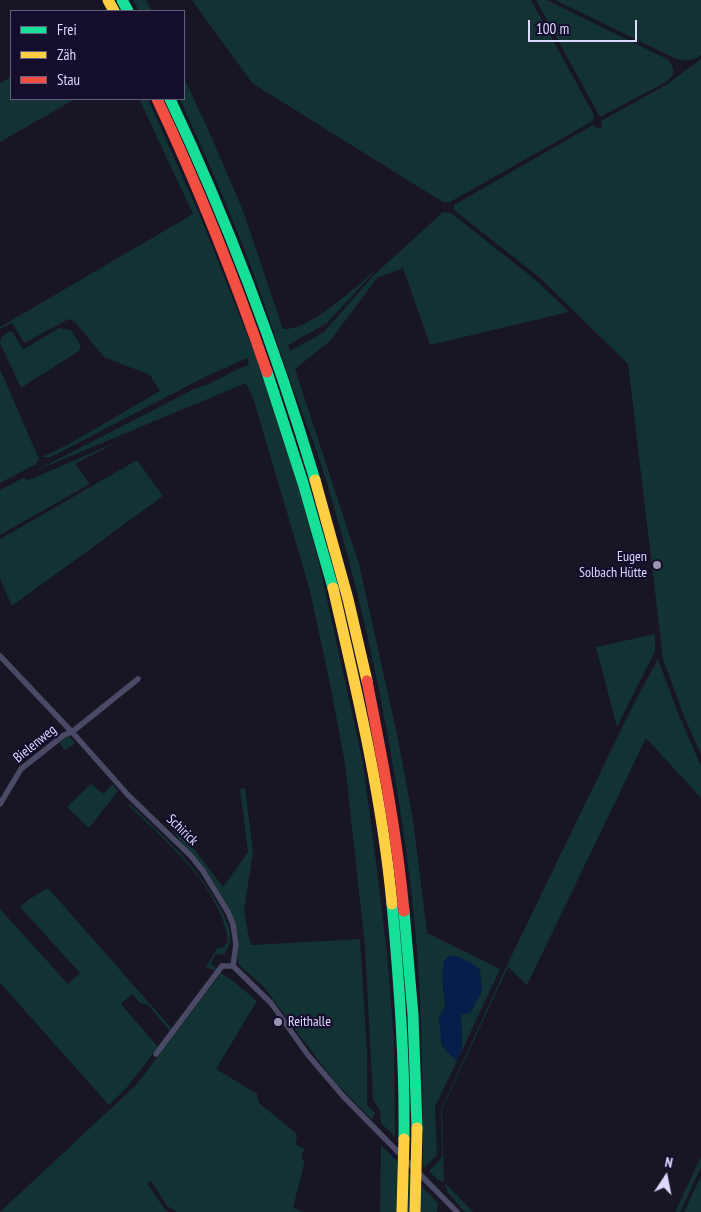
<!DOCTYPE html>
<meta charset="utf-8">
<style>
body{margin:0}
#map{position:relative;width:701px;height:1212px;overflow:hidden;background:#181525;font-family:"PT Sans Narrow",sans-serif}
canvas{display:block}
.legend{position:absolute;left:10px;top:10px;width:175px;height:90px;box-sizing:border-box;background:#140e2c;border:1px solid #656080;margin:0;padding:6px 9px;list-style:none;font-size:15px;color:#dedaff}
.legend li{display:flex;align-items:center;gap:10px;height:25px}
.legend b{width:25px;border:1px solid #656080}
.north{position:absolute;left:641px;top:1152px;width:50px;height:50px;-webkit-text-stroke:4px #140e2c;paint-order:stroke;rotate:11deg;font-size:14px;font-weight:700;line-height:20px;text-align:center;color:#dedaff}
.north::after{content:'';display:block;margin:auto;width:18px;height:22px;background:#dedaff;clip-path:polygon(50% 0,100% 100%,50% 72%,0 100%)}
.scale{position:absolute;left:528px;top:20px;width:109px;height:22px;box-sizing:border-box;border:2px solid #dedaff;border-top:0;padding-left:6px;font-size:15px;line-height:18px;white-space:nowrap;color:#dedaff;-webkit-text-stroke:4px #140e2c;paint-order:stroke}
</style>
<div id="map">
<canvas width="701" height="1212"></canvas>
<ul class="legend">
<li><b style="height:6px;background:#16e098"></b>Frei</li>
<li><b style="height:6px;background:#ffcf43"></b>Zäh</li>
<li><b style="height:6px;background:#f24e42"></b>Stau</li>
</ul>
<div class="north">N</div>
<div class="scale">100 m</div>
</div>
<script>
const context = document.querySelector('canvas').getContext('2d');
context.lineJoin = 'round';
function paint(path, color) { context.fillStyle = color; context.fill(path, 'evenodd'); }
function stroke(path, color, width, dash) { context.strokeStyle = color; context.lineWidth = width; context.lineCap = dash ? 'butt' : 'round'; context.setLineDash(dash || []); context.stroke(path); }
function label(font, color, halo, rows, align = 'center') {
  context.font = font + ' "PT Sans Narrow",sans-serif'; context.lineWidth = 4.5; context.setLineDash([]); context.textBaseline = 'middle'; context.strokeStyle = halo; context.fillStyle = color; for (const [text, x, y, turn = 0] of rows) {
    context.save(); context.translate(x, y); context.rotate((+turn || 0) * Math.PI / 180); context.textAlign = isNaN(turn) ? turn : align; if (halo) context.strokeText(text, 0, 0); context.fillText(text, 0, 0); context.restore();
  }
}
paint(new Path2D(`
 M 133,0 L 146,0 L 152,11 L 139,11 Z
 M 192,0 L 531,0 L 594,115 L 593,121 L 450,202 L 443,202 L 252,83 Z
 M 536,0 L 547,0 L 669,60 L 673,68 L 673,75 L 666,82 L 600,117 Z
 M 555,0 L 701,0 L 701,55 C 692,62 684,61 674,58 Z
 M 701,59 L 701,754 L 685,719 L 663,659 L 628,364 L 540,278 L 454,210 L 454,205 L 593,125 L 598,128 L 602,127 L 601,121 L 666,85 Z
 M 11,77 L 11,99 L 75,99 L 0,142 L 0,83 Z
 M 184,78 L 207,127 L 242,208 L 283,329 C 310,331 356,286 377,269 L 327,323 L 288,345 L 290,351 L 324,332 L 374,275 L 443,212 L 451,213 L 537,281 L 569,312 L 430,345 L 403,268 L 377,278 L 330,341 L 295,369 L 359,564 L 397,734 L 413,820 L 427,933 L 500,969 L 459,1057 L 462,1047 L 461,1015 L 481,991 L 480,970 L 442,973 L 445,1006 L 439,1018 L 442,1046 L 457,1061 L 435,1107 L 437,1155 L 425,1167 L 423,1165 C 423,1073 422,980 411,888 C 393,742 363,595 318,455 C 308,427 297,400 287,372 C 276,339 265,305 253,272 C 231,214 206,156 180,99 L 184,99 Z
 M 139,99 L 148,99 L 201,218 L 263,375 L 283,430 L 319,563 L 363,763 L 376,862 L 387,953 L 394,1041 L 395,1137 L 381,1123 L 380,1110 L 373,1100 L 365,947 L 345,763 L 329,679 L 309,587 L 253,398 L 246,383 L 35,471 L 194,389 C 215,384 229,371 249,365 L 247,358 L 205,377 L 51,457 L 42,457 L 67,445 L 160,391 L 150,375 L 104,357 L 75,322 L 69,319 L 24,343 L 12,323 L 0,329 L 0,327 L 193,214 Z
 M 59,328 L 71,330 L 81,346 L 79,351 L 21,388 L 0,343 C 0,336 5,334 11,331 L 14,334 L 21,347 L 24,349 Z
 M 0,369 L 39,459 L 36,464 L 0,483 Z
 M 119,441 L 75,464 L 90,484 L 0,535 L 0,490 L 23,478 L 29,480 Z
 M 137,460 L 163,496 L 12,606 L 0,579 L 0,539 Z
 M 655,634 L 655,651 L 617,727 L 596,647 Z
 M 658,659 L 678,713 L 701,766 L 701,798 L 646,738 L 527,985 L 508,967 L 442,1109 L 444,1182 L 473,1212 L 465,1212 L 448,1193 L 444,1182 L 438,1180 L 429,1171 L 442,1157 L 441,1109 L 507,965 L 634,703 Z
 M 69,736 L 75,743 L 65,750 L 59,743 Z
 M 91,784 L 104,794 L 112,784 L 118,791 L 89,828 L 67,807 Z
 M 245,788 L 253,852 L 244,910 L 249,938 L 251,945 L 360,939 L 367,1052 L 367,1105 L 375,1113 L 372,1120 L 333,1080 L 263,986 L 239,965 L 237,957 L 239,939 L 231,912 L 209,875 L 178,838 L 169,824 L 194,849 L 223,887 L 248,852 L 240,789 Z
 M 130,804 C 166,839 195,863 220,908 C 225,918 232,930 230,941 C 229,946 227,950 224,955 L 216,954 L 211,964 L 217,968 L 216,971 L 206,967 L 217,948 L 222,948 L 228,942 C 223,889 165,840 128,805 Z
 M 48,888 L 172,1029 L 170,1031 L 148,1005 L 140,1003 L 132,994 L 121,1004 L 158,1047 L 128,1086 L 109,1105 L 0,983 L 0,909 L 68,984 L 80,973 L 20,907 L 28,900 Z
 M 221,973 L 233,981 L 257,1001 L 216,1069 L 257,1094 L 259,1103 L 296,1133 L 297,1139 L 295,1144 L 304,1149 L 301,1159 L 305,1160 L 293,1208 L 304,1212 L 177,1212 L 167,1206 L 151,1181 L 147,1183 L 164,1208 L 169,1212 L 0,1212 L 137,1084 Z
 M 381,1145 L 438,1203 L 437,1212 L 380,1212 Z
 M 701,1157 L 701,1167 L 680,1212 L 675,1212 Z
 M 701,1176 L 701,1212 L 684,1212 Z`), '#123234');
paint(new Path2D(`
 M 449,956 L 459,957 L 476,966 L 480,970 L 482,991 L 471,1012 L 461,1015 L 462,1047 L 457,1061 L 442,1046 L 439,1018 L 445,1006 L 442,973 L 444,961 Z`), '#071e4b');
stroke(new Path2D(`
 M 0,656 L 72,732 L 128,795 L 191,856 L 203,871 L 228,912 L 233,924 L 236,944 L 233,966 L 271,1003 L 308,1055 L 343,1096 L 457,1212
 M 0,804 L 21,769 L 64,735 L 72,732 L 138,679
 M 156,1054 L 222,966 L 233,966`), '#4b4a66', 5.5);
stroke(new Path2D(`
 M 122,0 L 128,11
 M 170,99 C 228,222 276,350 315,480
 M 267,372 L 303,483 L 333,588
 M 392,904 C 399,982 405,1060 404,1139
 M 404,911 L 413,1015 L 417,1128`), '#16e098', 11);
stroke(new Path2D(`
 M 108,0 L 114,11
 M 315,480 L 348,599 L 367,681
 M 333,588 C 357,692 382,797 392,904
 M 402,1212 L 404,1139
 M 415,1212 L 417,1128`), '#ffcf43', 11);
stroke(new Path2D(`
 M 157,99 C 199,188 235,279 267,372
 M 367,681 C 382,757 397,834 404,911`), '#f24e42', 11);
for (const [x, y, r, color] of [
 [657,565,5,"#9995b3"],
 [278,1022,5,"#9995b3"]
]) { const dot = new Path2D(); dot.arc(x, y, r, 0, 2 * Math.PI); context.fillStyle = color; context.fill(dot); stroke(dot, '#140e2c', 2); }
label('14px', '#dedaff', '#140e2c', [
 ["Eugen",647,557],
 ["Solbach Hütte",647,573],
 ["Reithalle",288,1022,"left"]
], 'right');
label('14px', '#dedaff', '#140e2c', [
 ["Bielenweg",35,744,-39],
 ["Schirick",182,830,44]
]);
</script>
